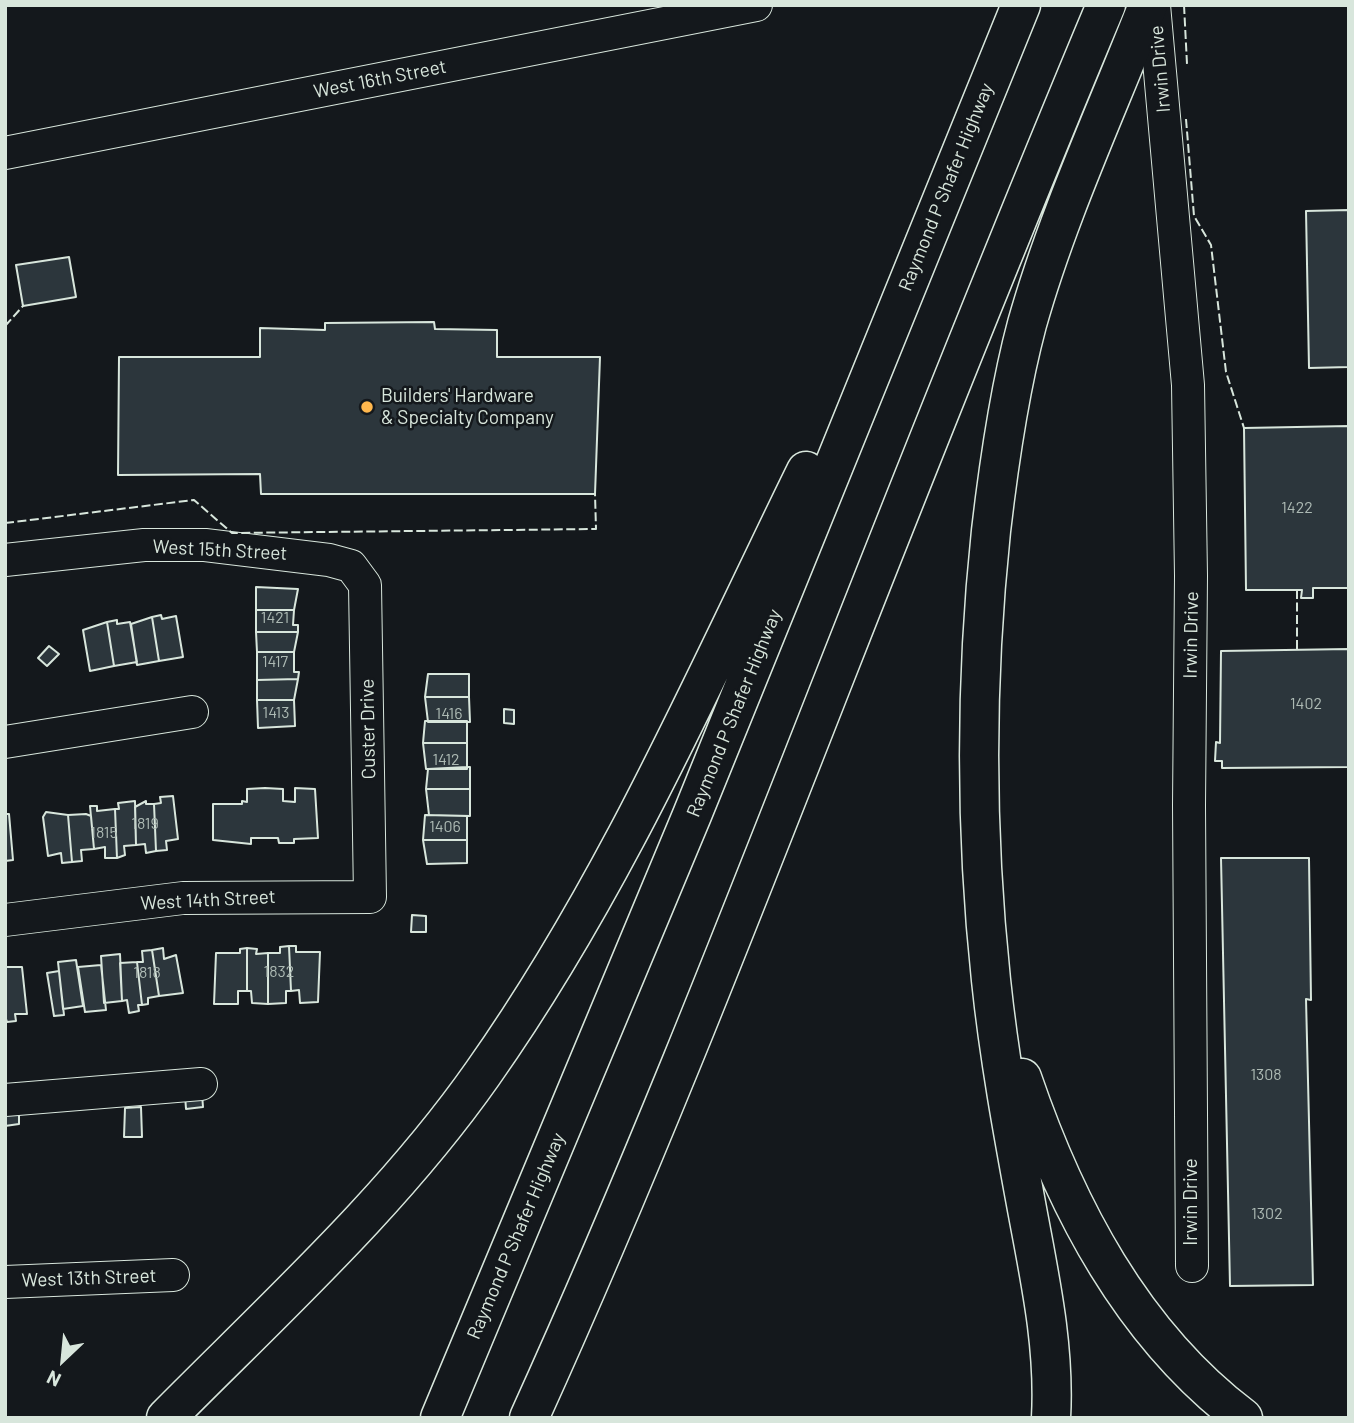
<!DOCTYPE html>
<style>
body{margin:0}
#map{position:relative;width:1354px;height:1423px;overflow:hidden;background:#14181c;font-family:Barlow,sans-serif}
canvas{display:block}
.frame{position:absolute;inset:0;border:7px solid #d8e6dc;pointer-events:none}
.north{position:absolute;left:28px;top:1325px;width:70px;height:70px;-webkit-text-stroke:5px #14181c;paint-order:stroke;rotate:206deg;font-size:19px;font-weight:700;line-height:28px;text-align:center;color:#d8e6dc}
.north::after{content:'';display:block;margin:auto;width:24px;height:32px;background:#d8e6dc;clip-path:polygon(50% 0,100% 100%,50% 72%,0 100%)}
</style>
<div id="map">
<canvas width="1354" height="1423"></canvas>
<div class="frame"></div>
<div class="north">N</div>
</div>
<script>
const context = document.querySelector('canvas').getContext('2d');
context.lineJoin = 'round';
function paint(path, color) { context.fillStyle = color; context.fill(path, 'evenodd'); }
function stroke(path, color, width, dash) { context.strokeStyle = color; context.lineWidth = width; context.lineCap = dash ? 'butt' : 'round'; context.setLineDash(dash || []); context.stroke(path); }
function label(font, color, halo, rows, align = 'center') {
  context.font = font + ' Barlow,sans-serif'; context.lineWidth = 5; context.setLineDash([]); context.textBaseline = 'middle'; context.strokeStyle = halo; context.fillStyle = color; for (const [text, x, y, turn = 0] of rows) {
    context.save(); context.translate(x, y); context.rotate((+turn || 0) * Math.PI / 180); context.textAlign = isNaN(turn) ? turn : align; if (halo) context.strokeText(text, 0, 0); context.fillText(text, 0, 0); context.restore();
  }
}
const building = new Path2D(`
 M 1349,210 L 1349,367 L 1309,368 L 1306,211 Z
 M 69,257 L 76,297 L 23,306 L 16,265 Z
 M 434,322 L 435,329 L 497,330 L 497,357 L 600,357 L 595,494 L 261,494 L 260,474 L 118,475 L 119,357 L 260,357 L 260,328 L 325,330 L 325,323 Z
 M 1349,426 L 1349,588 L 1313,588 L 1313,598 L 1301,598 L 1302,590 L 1246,590 L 1244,428 Z
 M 256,587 L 298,589 L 294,610 L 256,610 Z
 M 256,610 L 294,610 L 293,625 L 298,625 L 298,632 L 256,632 Z
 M 161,615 L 162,619 L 176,616 L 183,657 L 159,661 L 152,617 Z
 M 152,617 L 159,661 L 137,665 L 131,624 Z
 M 117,620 L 117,624 L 130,622 L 137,662 L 114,666 L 107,622 Z
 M 107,622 L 114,666 L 90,671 L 83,630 Z
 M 256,632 L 298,632 L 294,652 L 257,652 Z
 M 49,646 L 59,654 L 47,666 L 38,658 Z
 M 1349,649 L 1349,767 L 1222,768 L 1222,761 L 1215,761 L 1216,742 L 1220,743 L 1221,651 Z
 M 257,652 L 294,652 L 294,672 L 299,672 L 298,679 L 257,680 Z
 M 428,674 L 469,674 L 469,697 L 425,697 Z
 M 298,679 L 294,700 L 257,700 L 257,680 Z
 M 425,697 L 469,697 L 470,722 L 428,722 Z
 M 257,700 L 294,700 L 295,726 L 258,728 Z
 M 504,709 L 514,710 L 514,724 L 504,723 Z
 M 425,721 L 467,721 L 467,743 L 423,743 Z
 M 423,743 L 467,743 L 467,769 L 426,769 Z
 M 467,767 L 470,767 L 470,789 L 426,789 L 428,769 Z
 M 265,788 L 283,789 L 283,801 L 295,802 L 295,788 L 315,789 L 318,838 L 294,839 L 294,843 L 279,843 L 278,838 L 251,838 L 251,844 L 213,840 L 213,804 L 242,804 L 242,801 L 247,802 L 247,789 Z
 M 426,789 L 470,789 L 470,816 L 429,815 Z
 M 173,796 L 178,839 L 166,841 L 167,850 L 156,851 L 154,804 L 161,803 L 160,797 Z
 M 135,801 L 136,845 L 124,846 L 125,855 L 117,858 L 115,809 L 119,809 L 118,803 Z
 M 146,801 L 146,804 L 154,804 L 156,851 L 146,853 L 145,844 L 136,845 L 135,807 Z
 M 90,806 L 97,806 L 97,811 L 115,809 L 117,858 L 105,858 L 105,847 L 94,849 Z
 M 46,812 L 68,815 L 72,862 L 62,863 L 61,853 L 48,856 L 43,817 Z
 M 5,814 L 9,814 L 13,860 L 5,861 Z
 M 86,814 L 91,816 L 94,849 L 81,850 L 82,861 L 72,862 L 68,815 Z
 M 425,815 L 467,816 L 467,840 L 423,840 Z
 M 423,840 L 467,840 L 467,863 L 427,864 Z
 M 1221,858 L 1309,858 L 1311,1000 L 1306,999 L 1313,1285 L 1230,1286 Z
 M 412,915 L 426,916 L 426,932 L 411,932 Z
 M 289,946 L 296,946 L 296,952 L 320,952 L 318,1002 L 300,1003 L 299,990 L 291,991 Z
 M 289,946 L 291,991 L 286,991 L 286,1003 L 268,1004 L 268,953 L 280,953 L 280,947 Z
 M 163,948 L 164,959 L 176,955 L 183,993 L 159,996 L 152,950 Z
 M 247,948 L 257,949 L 256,954 L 268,953 L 268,1004 L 252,1003 L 251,991 L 247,991 Z
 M 247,948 L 247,991 L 238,991 L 238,1004 L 214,1004 L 216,953 L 240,953 L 240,949 Z
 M 152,950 L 159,996 L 148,998 L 148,1004 L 142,1005 L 137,962 L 143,962 L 142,951 Z
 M 120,954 L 122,1001 L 104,1003 L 101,956 Z
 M 76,960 L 83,1006 L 63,1009 L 58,962 Z
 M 137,962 L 142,1005 L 138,1005 L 139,1011 L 129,1013 L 127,1000 L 122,1001 L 120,963 Z
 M 101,965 L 106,1010 L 85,1012 L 78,967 Z
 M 5,967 L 22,967 L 27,1014 L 15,1014 L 16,1021 L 7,1022 L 5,1016 Z
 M 59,971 L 64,1015 L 54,1016 L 47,973 Z
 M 202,1094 L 203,1107 L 186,1109 L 185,1095 Z
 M 141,1107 L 142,1137 L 124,1137 L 125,1108 Z
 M 5,1108 L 19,1109 L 19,1124 L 5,1126 Z`);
paint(building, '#2c363c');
stroke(building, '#d8e6dc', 2);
const minor = new Path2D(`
 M 1154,5 L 1188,385 L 1191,576 L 1189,805 L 1192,1266
 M 5,153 L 756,5
 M 5,560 L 144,545 L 205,545 L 329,560 L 351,566 L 365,585 L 370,897 L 183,898 L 5,920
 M 5,742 L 192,712
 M 5,1100 L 201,1084
 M 5,1282 L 173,1275`);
const highway = new Path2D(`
 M 1022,1078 C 1066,1207 1132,1334 1243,1418
 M 166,1418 C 275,1308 394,1200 483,1073 C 615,886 706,675 806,471
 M 440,1418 L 692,815 L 1021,5
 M 529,1418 C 639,1176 736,928 833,681 C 922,455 1012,229 1106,5
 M 1051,1418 C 1055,1347 1040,1279 1027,1209 C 1013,1133 999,1057 991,980 C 975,830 975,682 991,531 C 999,462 1009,391 1027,324 C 1057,217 1107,110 1148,5`);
stroke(minor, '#d8e6dc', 34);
stroke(highway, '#d8e6dc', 41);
stroke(minor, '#14181c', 32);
stroke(highway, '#14181c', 38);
stroke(new Path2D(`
 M 1184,5 L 1187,64
 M 1186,119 L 1194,216 L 1211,245 L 1226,372 L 1244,428
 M 5,326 L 23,306
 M 5,523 L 194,500 L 232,533 L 596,529 L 595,494
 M 1297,590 L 1297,650`), '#d8e6dc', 2, [9, 3.5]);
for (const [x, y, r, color] of [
 [367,407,7,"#ffb74d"]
]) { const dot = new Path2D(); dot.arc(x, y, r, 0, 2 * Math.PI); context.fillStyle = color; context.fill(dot); stroke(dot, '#14181c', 2.5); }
label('16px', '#adbab4', null, [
 ["1422",1297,508],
 ["1421",275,618],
 ["1417",275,662],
 ["1402",1306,704],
 ["1413",276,713],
 ["1416",449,714],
 ["1412",446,760],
 ["1819",145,824],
 ["1406",445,827],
 ["1815",104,833],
 ["1832",279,972],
 ["1818",147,973],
 ["1308",1266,1075],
 ["1302",1267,1214]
]);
label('19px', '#d8e6dc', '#14181c', [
 ["Irwin Drive",1160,69,-95],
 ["West 16th Street",380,79,-11],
 ["Raymond P Shafer Highway",946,187,-68],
 ["West 15th Street",220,550,3],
 ["Irwin Drive",1191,635,-89],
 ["Raymond P Shafer Highway",734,713,-68],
 ["Custer Drive",368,729,-91],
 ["West 14th Street",208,900,-3],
 ["Irwin Drive",1191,1202,-90],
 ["Raymond P Shafer Highway",516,1236,-67],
 ["West 13th Street",89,1278,-2]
]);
label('19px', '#d8e6dc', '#14181c', [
 ["Builders' Hardware",381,396],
 ["& Specialty Company",381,418]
], 'left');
</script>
